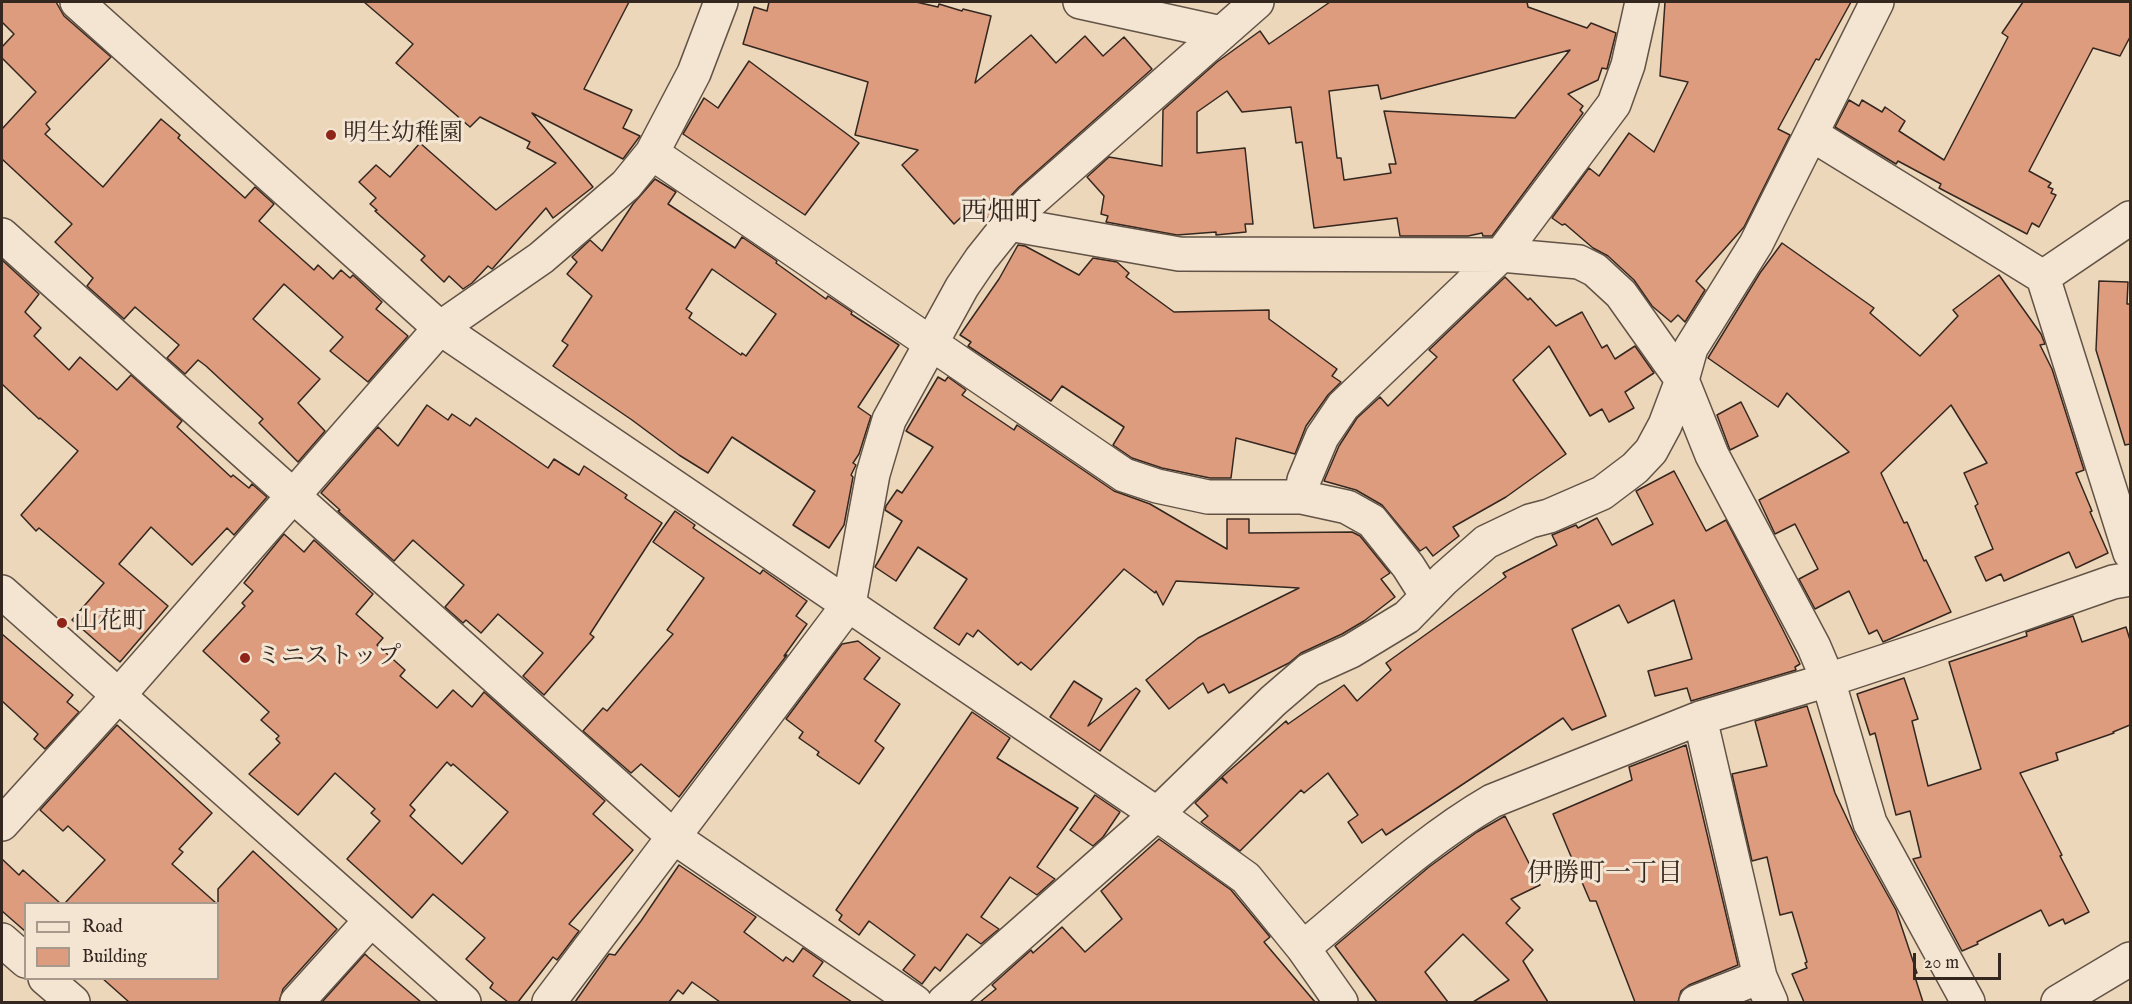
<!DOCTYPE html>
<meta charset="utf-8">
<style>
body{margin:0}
#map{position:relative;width:2132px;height:1004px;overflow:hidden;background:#edd7ba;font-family:"IM FELL English",serif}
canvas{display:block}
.frame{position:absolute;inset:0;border:3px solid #342720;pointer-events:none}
.legend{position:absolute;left:24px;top:902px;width:195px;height:78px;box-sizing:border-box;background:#f3e5d2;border:2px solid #a7998b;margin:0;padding:8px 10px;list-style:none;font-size:18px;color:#342720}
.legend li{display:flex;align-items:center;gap:12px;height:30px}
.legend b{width:30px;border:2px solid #a7998b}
.scale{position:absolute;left:1913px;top:953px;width:88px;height:27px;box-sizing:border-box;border:3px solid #342720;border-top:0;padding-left:8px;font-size:18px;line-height:21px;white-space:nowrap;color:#342720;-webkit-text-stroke:4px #f3e5d2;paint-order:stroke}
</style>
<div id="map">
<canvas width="2132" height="1004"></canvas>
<div class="frame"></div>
<ul class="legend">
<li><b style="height:8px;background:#f3e5d2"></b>Road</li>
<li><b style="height:16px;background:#dd9c7e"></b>Building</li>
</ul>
<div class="scale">20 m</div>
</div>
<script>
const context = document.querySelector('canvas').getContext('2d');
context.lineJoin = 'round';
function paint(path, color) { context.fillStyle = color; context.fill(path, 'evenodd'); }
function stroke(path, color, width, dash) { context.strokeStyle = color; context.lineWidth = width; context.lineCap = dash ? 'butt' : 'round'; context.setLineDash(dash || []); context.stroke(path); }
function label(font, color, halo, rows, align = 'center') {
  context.font = font + ' "IM FELL English","Noto Serif JP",serif'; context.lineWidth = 6; context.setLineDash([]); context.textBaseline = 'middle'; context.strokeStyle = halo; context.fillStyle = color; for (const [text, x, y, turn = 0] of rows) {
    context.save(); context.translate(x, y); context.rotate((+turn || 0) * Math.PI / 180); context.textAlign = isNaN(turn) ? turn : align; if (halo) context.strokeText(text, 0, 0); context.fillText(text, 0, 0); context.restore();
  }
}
const building = new Path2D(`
 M 2,2 L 56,2 L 64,16 L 111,57 L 46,124 L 50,129 L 45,134 L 103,187 L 161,119 L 180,135 L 178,138 L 245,198 L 255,187 L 274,204 L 259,221 L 314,270 L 318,265 L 333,279 L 341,270 L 350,278 L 353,275 L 382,302 L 376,309 L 408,336 L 368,382 L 330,351 L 343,337 L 284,284 L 253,319 L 320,379 L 298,403 L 325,431 L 298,462 L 259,423 L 263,419 L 206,366 L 198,360 L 185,374 L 167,358 L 179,345 L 135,307 L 124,319 L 87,286 L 93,278 L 55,242 L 72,224 L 2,159 L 2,129 L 36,92 L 2,58 L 2,47 L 14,34 L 2,22 Z
 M 364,2 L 629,2 L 584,89 L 632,110 L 623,128 L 640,136 L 623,159 L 532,113 L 593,187 L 553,218 L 546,208 L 493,268 L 492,269 L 488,266 L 472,283 L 463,289 L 449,276 L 444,282 L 421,260 L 425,256 L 375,211 L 377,210 L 370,204 L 376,198 L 359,182 L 376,165 L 390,177 L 420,143 L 496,210 L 556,163 L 527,148 L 530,142 L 480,117 L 470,127 L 396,63 L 413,44 Z
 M 769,2 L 916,2 L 938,7 L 939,4 L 962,11 L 963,9 L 991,16 L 975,83 L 1031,35 L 1056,63 L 1085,36 L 1103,56 L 1124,37 L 1152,69 L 1019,187 L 989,219 L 975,204 L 954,224 L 902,165 L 918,150 L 855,135 L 868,82 L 743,44 L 754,7 L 767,11 Z
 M 1330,2 L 1527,2 L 1528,7 L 1587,28 L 1591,23 L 1616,33 L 1607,69 L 1602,68 L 1598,80 L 1568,94 L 1583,106 L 1580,110 L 1583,113 L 1492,236 L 1483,236 L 1482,233 L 1468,236 L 1400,236 L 1397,218 L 1314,228 L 1302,142 L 1296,143 L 1291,107 L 1242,112 L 1227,91 L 1197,112 L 1197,153 L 1245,148 L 1253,224 L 1245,224 L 1246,232 L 1216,235 L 1216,232 L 1177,235 L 1106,222 L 1108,216 L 1101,214 L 1104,196 L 1087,177 L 1109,157 L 1162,166 L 1163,110 L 1217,62 L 1260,31 L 1269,44 ZM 1570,50 L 1515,118 L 1384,111 L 1396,164 L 1389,164 L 1391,173 L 1344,180 L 1341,158 L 1337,158 L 1329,91 L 1378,85 L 1381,99 Z
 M 1665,2 L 1851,2 L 1819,60 L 1816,59 L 1778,129 L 1790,135 L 1744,227 L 1696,281 L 1705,290 L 1685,322 L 1678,315 L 1671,322 L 1652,306 L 1634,280 L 1608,256 L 1593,248 L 1565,224 L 1562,225 L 1552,218 L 1589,168 L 1599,176 L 1629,133 L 1654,152 L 1688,82 L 1660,76 Z
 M 2023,2 L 2130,2 L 2130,37 L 2120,56 L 2093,48 L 2029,171 L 2051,183 L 2048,187 L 2053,189 L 2051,193 L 2056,195 L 2039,227 L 2032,223 L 2027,234 L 1939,188 L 1941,184 L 1898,161 L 1896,164 L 1835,127 L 1849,100 L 1859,106 L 1862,100 L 1882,112 L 1885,107 L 1905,121 L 1899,131 L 1944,160 L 2008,37 L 2002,33 Z
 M 749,61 L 859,143 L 805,215 L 683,134 L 704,98 L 718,108 Z
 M 655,179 L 676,192 L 668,204 L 735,248 L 742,237 L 777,261 L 776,263 L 826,299 L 828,296 L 852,312 L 851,314 L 899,345 L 858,407 L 871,416 L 859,454 L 853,463 L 856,465 L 851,475 L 853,477 L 844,525 L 829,548 L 793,525 L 815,491 L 732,437 L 708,473 L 679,455 L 632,420 L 553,366 L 568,345 L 562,341 L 592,296 L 567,274 L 577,262 L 572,257 L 590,240 L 602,251 L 633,204 ZM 712,269 L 776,314 L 746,356 L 742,353 L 741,355 L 689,318 L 692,313 L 686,309 Z
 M 1782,243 L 1874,308 L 1870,313 L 1920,356 L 1958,316 L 1953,310 L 1999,275 L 2041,334 L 2045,344 L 2040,345 L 2052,369 L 2084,470 L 2076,473 L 2092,511 L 2090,512 L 2108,553 L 2076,568 L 2069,552 L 2004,581 L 2001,574 L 1986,581 L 1975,557 L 1993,549 L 1975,506 L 1978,504 L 1964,473 L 1987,463 L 1951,405 L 1881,473 L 1904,523 L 1907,522 L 1924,561 L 1926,560 L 1951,612 L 1883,642 L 1877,630 L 1869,634 L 1849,591 L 1815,609 L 1799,579 L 1818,569 L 1795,524 L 1775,534 L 1759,500 L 1849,452 L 1787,393 L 1778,407 L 1708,358 L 1760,273 Z
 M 1018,245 L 1025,246 L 1079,275 L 1093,258 L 1117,262 L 1129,273 L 1126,277 L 1174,312 L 1269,310 L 1269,319 L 1337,369 L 1332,376 L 1341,382 L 1328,395 L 1306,426 L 1295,454 L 1236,438 L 1231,478 L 1210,478 L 1162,468 L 1132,458 L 1113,445 L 1124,427 L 1062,386 L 1051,401 L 968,346 L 971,342 L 960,335 L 999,279 Z
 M 2,260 L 39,294 L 25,312 L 41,328 L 34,336 L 69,370 L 80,357 L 117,390 L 131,375 L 182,421 L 177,427 L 231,477 L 233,475 L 249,488 L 252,484 L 267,497 L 234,535 L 227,528 L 192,565 L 151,527 L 119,564 L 168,606 L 120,662 L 72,620 L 104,583 L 39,528 L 36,531 L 21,515 L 78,451 L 40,418 L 39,419 L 2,384 Z
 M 1505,277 L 1528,300 L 1530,298 L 1556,326 L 1582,312 L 1602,348 L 1607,345 L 1615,359 L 1635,346 L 1654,373 L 1625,392 L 1634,408 L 1609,422 L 1602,409 L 1590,416 L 1549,346 L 1513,380 L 1566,454 L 1506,497 L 1453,527 L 1459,536 L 1433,556 L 1426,547 L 1420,551 L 1382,505 L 1356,490 L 1324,481 L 1339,446 L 1357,418 L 1380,397 L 1388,406 L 1437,357 L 1429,350 Z
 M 2099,281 L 2128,282 L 2127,304 L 2130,304 L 2130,444 L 2125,445 L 2096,350 Z
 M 938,377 L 945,381 L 948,377 L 966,390 L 962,395 L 1014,430 L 1017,425 L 1114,491 L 1150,504 L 1227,549 L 1227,519 L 1249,519 L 1249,533 L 1352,532 L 1360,536 L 1390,573 L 1381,579 L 1395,597 L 1364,621 L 1342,634 L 1301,653 L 1289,663 L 1229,693 L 1224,684 L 1208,693 L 1203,683 L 1169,709 L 1146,680 L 1198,638 L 1299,588 L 1176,581 L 1163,605 L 1156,591 L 1155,593 L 1124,569 L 1031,670 L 1021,662 L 1018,665 L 978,630 L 973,637 L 967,633 L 959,645 L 934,628 L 967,579 L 918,547 L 896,581 L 875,567 L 902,521 L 885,510 L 886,506 L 897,490 L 902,493 L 933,447 L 906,431 Z
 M 1741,402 L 1758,436 L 1730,450 L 1717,415 Z
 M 427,405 L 448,420 L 452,414 L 470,426 L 476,418 L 548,468 L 554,459 L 579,475 L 584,466 L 627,495 L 625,498 L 662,523 L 590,634 L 594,637 L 544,695 L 523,676 L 543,653 L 498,614 L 481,633 L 466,620 L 463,623 L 445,607 L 464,585 L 413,540 L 394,561 L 338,511 L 340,510 L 321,493 L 378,427 L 398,446 Z
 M 1674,471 L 1706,531 L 1726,520 L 1781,626 L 1800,664 L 1795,667 L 1796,670 L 1691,701 L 1687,688 L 1655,696 L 1648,671 L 1692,659 L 1674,600 L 1628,623 L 1619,605 L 1572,629 L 1606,716 L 1572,730 L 1563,718 L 1386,835 L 1382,829 L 1362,843 L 1348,822 L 1358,815 L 1328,773 L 1304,793 L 1301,790 L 1240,851 L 1201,822 L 1208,816 L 1195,803 L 1221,778 L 1227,783 L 1222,777 L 1286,721 L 1288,724 L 1344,685 L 1357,701 L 1391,670 L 1386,663 L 1506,577 L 1503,573 L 1557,545 L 1552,535 L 1576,525 L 1578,528 L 1597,518 L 1612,545 L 1653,524 L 1636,491 Z
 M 675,511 L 695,525 L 693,528 L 760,574 L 763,570 L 807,601 L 796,616 L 807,624 L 784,656 L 787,655 L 679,797 L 641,764 L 631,773 L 583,731 L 603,708 L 607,711 L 673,634 L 667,630 L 704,578 L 653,542 Z
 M 284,534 L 304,552 L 314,540 L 373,594 L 356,614 L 383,638 L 377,645 L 405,670 L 400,676 L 437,708 L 453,690 L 472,707 L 484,692 L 605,801 L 593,814 L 633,850 L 569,924 L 579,931 L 557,960 L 553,957 L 518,1002 L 508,1002 L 490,988 L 493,983 L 466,959 L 485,938 L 433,894 L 412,918 L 347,859 L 380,821 L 371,813 L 375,809 L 335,773 L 298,815 L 249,774 L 280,743 L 276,739 L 279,736 L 261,720 L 269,712 L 203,651 L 245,606 L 242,603 L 253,591 L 244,583 ZM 447,762 L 451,766 L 453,764 L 508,812 L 462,864 L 410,816 L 415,810 L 410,805 Z
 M 2073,616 L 2082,642 L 2126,627 L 2130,640 L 2130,725 L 2113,732 L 2114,733 L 2056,753 L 2058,760 L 2020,773 L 2062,855 L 2060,856 L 2089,912 L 2065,924 L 2063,919 L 2049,926 L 2041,910 L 1977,942 L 1978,944 L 1962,951 L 1913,859 L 1921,857 L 1910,811 L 1896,815 L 1875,733 L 1870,735 L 1857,694 L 1904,678 L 1918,719 L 1912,721 L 1928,786 L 1981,769 L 1949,662 L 2027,636 L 2026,632 Z
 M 2,634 L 73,695 L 67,702 L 79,712 L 45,749 L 34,739 L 38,734 L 2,701 Z
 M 858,641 L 880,658 L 864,679 L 900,704 L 875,741 L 884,748 L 859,784 L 817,755 L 819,752 L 799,738 L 803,732 L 786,719 L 842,644 Z
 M 1074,681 L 1102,699 L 1088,726 L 1136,688 L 1140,691 L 1100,751 L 1050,717 Z
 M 1807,706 L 1835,793 L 1857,840 L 1896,910 L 1917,973 L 1914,974 L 1923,1002 L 1804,1002 L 1792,974 L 1807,968 L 1805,963 L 1807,962 L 1792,912 L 1780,915 L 1767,857 L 1752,861 L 1732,774 L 1767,766 L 1755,721 Z
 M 972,712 L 1010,738 L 997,758 L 1078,808 L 1037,867 L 1055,879 L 1037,895 L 1010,877 L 981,917 L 999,929 L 981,944 L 967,934 L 940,971 L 935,967 L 922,984 L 903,970 L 915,955 L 869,921 L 859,935 L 839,920 L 842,915 L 836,910 Z
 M 117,725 L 212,813 L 179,849 L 183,852 L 172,864 L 216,903 L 65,903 L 105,860 L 68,826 L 63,831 L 40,810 Z
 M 1686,745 L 1738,965 L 1689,985 L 1681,991 L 1678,1002 L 1635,1002 L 1596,901 L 1590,901 L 1553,814 L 1632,780 L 1629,767 Z
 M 1095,795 L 1120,812 L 1103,837 L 1093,846 L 1070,830 Z
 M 1505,816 L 1540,885 L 1511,899 L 1520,908 L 1506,923 L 1533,950 L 1523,961 L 1548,1002 L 1473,1002 L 1509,980 L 1463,934 L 1425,972 L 1448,1002 L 1377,1002 L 1335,946 L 1429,867 L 1477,832 Z
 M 1159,839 L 1231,890 L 1270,937 L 1264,942 L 1315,1002 L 980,1002 L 996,989 L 992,985 L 1031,950 L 1033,953 L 1062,927 L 1085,952 L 1122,919 L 1101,891 Z
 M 253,851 L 337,929 L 283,989 L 279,1002 L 129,1002 L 102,978 L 218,978 L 218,889 Z
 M 2,859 L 19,875 L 23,870 L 60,903 L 26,903 L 26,932 L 2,911 Z
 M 679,865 L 756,917 L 744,932 L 783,961 L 786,957 L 793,962 L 803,948 L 823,962 L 813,976 L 852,1002 L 720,1002 L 692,982 L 683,994 L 678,990 L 669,1002 L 575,1002 L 609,954 L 615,955 L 641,921 Z
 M 365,954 L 368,957 L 421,1002 L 322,1002 Z`);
paint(building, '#dd9c7e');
stroke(building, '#342720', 1.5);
const minor = new Path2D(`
 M 77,2 L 440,328 L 1157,814 L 1246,878 L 1303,948 L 1341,1002
 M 1080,2 L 1222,33
 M 1811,134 L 2043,277 L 2130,553
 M 652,153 L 1124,475 L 1157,486 L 1208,497 L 1301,497 L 1347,507 L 1372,521 L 1408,566 L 1427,596
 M 1009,224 L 1179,254 L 1501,255 L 1579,262 L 1595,270 L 1621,294 L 1682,380 L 1712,455 L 1814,647 L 1828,680 L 1870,823 L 1968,1002
 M 2,235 L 675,838 L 915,1002
 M 2043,277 L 2130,218
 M 1301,497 L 1304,480 L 1322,437 L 1343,406 L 1501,255 L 1614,104 L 1628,65 L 1642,2
 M 2,592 L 464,1002
 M 1700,718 L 1760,977 L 1771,1002
 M 2,824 L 118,696 L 440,328 L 541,258 L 626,185 L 652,153 L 694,73 L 721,2
 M 2,940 L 26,961
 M 1303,948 C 1364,898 1423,841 1492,801 L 1700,718 L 1828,680 L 1919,650 L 2113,582 L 2130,579
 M 45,978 L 73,1002
 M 297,1002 L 371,920
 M 549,1002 L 849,604 L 873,474 L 889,420 L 962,287 L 981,259 L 1009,224 L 1031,201 L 1257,2
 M 944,1002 L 1157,814 L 1273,701 L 1309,670 L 1351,651 L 1407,617 L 1444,579 L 1486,542 L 1530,521 L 1549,516 L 1602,493 L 1635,468 L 1651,451 L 1665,425 L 1682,380 L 1691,348 L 1756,244 L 1877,2
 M 1696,1002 L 1760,977
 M 2058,1002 L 2130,959`);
stroke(minor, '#625346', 36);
stroke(minor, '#f3e5d2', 33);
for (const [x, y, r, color] of [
 [331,135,6,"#8f2418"],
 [62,623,6,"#8f2418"],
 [245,658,6,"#8f2418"]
]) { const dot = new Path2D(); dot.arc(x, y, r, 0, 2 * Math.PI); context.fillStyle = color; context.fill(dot); stroke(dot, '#f3e5d2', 2); }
label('24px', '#342720', '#f3e5d2', [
 ["明生幼稚園",343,135],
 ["山花町",74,623],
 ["ミニストップ",257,658]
], 'left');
label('26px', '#342720', '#f3e5d2', [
 ["伊勝町一丁目",1605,876]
]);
label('27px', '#342720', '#f3e5d2', [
 ["西畑町",1001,214]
]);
</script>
